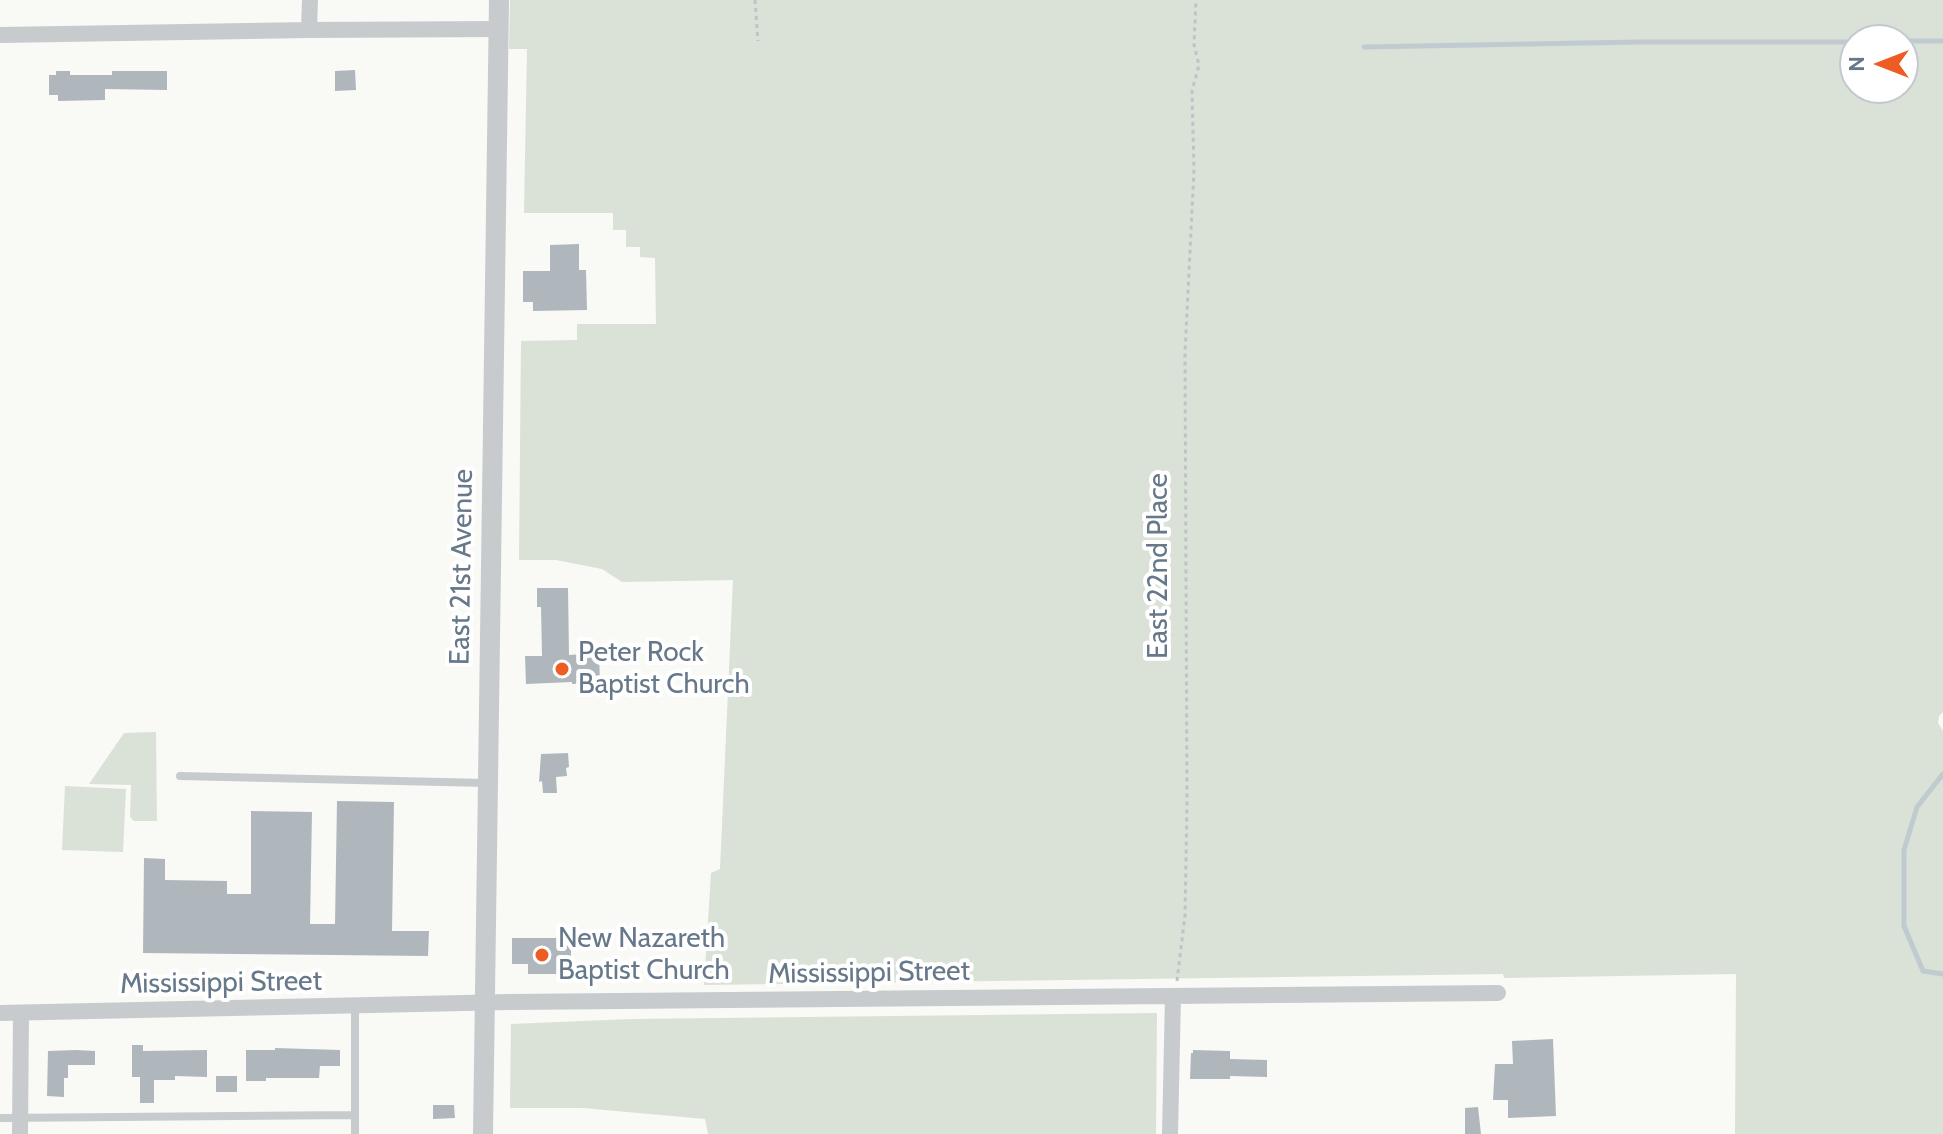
<!DOCTYPE html>
<style>
body{margin:0}
#map{position:relative;width:1943px;height:1134px;overflow:hidden;background:#f9f9f6;font-family:Cabin,sans-serif}
canvas{display:block}
.north{position:absolute;left:1839px;top:24px;width:80px;height:80px;box-sizing:border-box;background:#fff;border:2px solid #c2c9d0;border-radius:50%;rotate:270deg;font-size:22px;font-weight:700;line-height:32px;text-align:center;color:#667889}
.north::after{content:'';display:block;margin:auto;width:28px;height:36px;background:#ed5c23;clip-path:polygon(50% 0,100% 100%,50% 72%,0 100%)}
</style>
<div id="map">
<canvas width="1943" height="1134"></canvas>
<div class="north">N</div>
</div>
<script>
const context = document.querySelector('canvas').getContext('2d');
context.lineJoin = 'round';
function paint(path, color) { context.fillStyle = color; context.fill(path, 'evenodd'); }
function stroke(path, color, width, dash) { context.strokeStyle = color; context.lineWidth = width; context.lineCap = dash ? 'butt' : 'round'; context.setLineDash(dash || []); context.stroke(path); }
function label(font, color, halo, rows, align = 'center') {
  context.font = font + ' Cabin,sans-serif'; context.lineWidth = 8; context.setLineDash([]); context.textBaseline = 'middle'; context.strokeStyle = halo; context.fillStyle = color; for (const [text, x, y, turn = 0] of rows) {
    context.save(); context.translate(x, y); context.rotate((+turn || 0) * Math.PI / 180); context.textAlign = isNaN(turn) ? turn : align; if (halo) context.strokeText(text, 0, 0); context.fillText(text, 0, 0); context.restore();
  }
}
paint(new Path2D(`
 M 510,0 L 1943,0 L 1943,712 L 1939,716 L 1938,723 L 1943,731 L 1943,1134 L 1735,1134 L 1736,974 L 1504,978 L 1503,974 L 704,985 L 711,873 L 720,869 L 733,580 L 622,582 L 602,569 L 556,560 L 519,560 L 521,341 L 577,340 L 577,324 L 656,324 L 655,258 L 640,257 L 640,247 L 626,247 L 626,230 L 613,230 L 613,213 L 524,213 L 527,49 L 509,49 ZM 1855,40 L 1903,40 L 1903,88 L 1855,88 Z
 M 156,732 L 157,821 L 134,821 L 130,817 L 131,785 L 89,784 L 124,733 Z
 M 65,786 L 126,789 L 123,852 L 62,850 Z
 M 1157,1013 L 1156,1134 L 708,1134 L 705,1119 L 583,1108 L 510,1108 L 511,1024 L 632,1019 Z`), '#dae1d7');
stroke(new Path2D(`
 M 1903,41 L 1943,41
 M 1364,47 L 1639,42 L 1855,42
 M 1943,774 L 1917,807 L 1904,850 L 1904,926 L 1923,971 L 1943,974`), '#c0cbd0', 5);
paint(new Path2D(`
 M 355,70 L 356,90 L 335,91 L 335,71 Z
 M 56,71 L 70,71 L 70,75 L 112,75 L 112,71 L 167,71 L 167,90 L 105,89 L 105,100 L 58,101 L 58,95 L 49,95 L 49,75 L 56,75 Z
 M 579,244 L 579,270 L 586,270 L 587,310 L 533,311 L 533,302 L 523,302 L 523,271 L 550,271 L 550,245 Z
 M 537,588 L 568,588 L 569,655 L 599,653 L 600,683 L 572,684 L 572,682 L 526,684 L 525,656 L 542,656 L 541,607 L 537,607 Z
 M 568,753 L 569,767 L 566,768 L 567,776 L 556,777 L 557,793 L 543,793 L 542,781 L 539,782 L 541,754 Z
 M 337,801 L 394,802 L 392,931 L 429,931 L 428,956 L 143,953 L 144,858 L 165,859 L 165,880 L 227,881 L 227,894 L 251,894 L 251,811 L 312,812 L 310,924 L 335,924 Z
 M 512,938 L 571,938 L 571,974 L 528,974 L 528,964 L 512,964 Z
 M 1553,1039 L 1556,1116 L 1508,1118 L 1508,1100 L 1493,1100 L 1495,1064 L 1513,1064 L 1512,1041 Z
 M 132,1045 L 143,1045 L 143,1051 L 207,1050 L 207,1077 L 175,1076 L 175,1080 L 154,1080 L 154,1103 L 140,1103 L 140,1077 L 132,1077 Z
 M 275,1048 L 340,1050 L 340,1066 L 320,1066 L 319,1078 L 266,1078 L 266,1081 L 246,1081 L 246,1050 L 275,1050 Z
 M 76,1050 L 95,1051 L 95,1065 L 68,1065 L 68,1078 L 64,1078 L 64,1097 L 47,1096 L 48,1051 Z
 M 1193,1050 L 1230,1051 L 1230,1059 L 1267,1060 L 1267,1077 L 1230,1076 L 1230,1079 L 1190,1079 L 1191,1053 L 1193,1053 Z
 M 216,1076 L 237,1076 L 237,1092 L 216,1092 Z
 M 433,1105 L 454,1105 L 455,1118 L 433,1119 Z
 M 1478,1107 L 1481,1134 L 1465,1134 L 1465,1108 Z`), '#afb7bd');
stroke(new Path2D(`
 M 755,0 L 758,41
 M 1177,981 L 1185,915 L 1187,803 L 1185,353 L 1194,170 L 1192,91 L 1199,65 L 1194,45 L 1196,0`), '#c0c3c5', 3, [4, 4]);
stroke(new Path2D(`
 M 180,776 L 486,783
 M 355,1005 L 355,1134
 M 0,1118 L 354,1115`), '#c7cbce', 8);
stroke(new Path2D(`
 M 309,30 L 310,0
 M 0,35 L 309,30 L 499,29
 M 0,1013 L 510,1002 L 1498,993
 M 20,1134 L 21,1013
 M 1170,1134 L 1173,996`), '#c7cbce', 16);
stroke(new Path2D(`
 M 483,1134 L 499,0`), '#c7cbce', 20);
for (const [x, y, r, color] of [
 [562,669,8,"#ed5c23"],
 [542,955,8,"#ed5c23"]
]) { const dot = new Path2D(); dot.arc(x, y, r, 0, 2 * Math.PI); context.fillStyle = color; context.fill(dot); stroke(dot, '#fff', 3); }
label('28px', '#667889', '#fff', [
 ["East 22nd Place",1159,566,-90],
 ["East 21st Avenue",462,567,-89],
 ["Mississippi Street",869,973,-1],
 ["Mississippi Street",221,983,-1]
]);
label('28px', '#667889', '#fff', [
 ["Peter Rock",578,653],
 ["Baptist Church",578,685],
 ["New Nazareth",558,939],
 ["Baptist Church",558,971]
], 'left');
</script>
